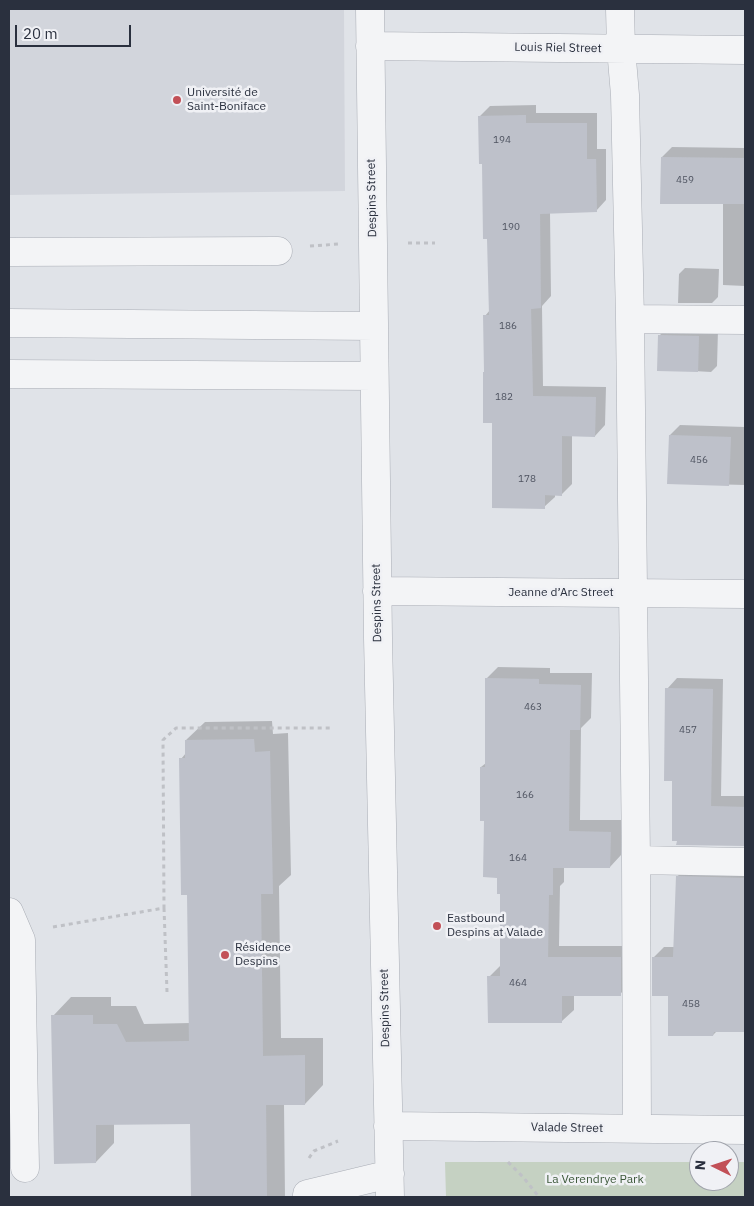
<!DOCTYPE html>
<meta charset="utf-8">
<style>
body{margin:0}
#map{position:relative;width:754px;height:1206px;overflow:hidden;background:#e0e3e8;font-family:"IBM Plex Sans",sans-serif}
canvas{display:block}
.frame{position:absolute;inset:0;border:10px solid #2a303e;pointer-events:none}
.north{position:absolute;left:689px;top:1141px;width:50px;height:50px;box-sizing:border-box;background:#f0f1f5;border:1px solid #a1a4ac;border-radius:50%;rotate:274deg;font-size:14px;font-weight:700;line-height:20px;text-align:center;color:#2a303e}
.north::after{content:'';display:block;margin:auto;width:18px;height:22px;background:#c25057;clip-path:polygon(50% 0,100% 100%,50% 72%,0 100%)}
.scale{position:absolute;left:15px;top:25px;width:116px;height:22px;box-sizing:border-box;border:2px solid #2a303e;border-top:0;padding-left:6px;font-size:15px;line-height:18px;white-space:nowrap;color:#2a303e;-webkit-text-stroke:4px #f0f1f5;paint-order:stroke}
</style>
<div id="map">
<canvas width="754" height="1206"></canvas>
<div class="frame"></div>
<div class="north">N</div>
<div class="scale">20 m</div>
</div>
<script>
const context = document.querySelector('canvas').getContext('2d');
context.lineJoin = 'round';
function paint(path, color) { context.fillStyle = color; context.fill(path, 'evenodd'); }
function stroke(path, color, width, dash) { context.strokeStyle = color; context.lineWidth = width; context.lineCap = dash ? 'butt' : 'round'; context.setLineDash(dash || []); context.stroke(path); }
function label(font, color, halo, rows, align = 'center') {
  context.font = font + ' "IBM Plex Sans",sans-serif'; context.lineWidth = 5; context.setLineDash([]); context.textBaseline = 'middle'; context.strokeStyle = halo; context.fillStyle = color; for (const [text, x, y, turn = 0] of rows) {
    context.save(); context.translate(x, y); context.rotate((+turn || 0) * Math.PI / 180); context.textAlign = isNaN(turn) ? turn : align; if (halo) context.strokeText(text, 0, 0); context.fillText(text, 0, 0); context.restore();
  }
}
paint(new Path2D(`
 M 9,9 L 344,9 L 345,191 L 9,195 Z`), '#d2d5dc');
paint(new Path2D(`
 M 445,1162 L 699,1162 L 699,1181 L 729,1181 L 729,1162 L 745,1162 L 745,1197 L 446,1197 Z`), '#c5d1c2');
paint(new Path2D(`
 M 536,105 L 536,113 L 597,113 L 597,149 L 606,149 L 606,200 L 596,211 L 550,212 L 551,296 L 542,306 L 543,386 L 606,387 L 605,425 L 595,436 L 572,435 L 572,484 L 562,494 L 555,494 L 555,497 L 544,507 L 494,422 L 485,316 L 490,310 L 488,237 L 480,116 L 490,106 Z
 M 672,147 L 745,148 L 745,286 L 723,285 L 723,203 L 662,157 Z
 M 685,268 L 719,269 L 718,297 L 712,303 L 678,303 L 679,274 Z
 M 666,329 L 718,330 L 717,366 L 711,372 L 658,369 L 660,335 Z
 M 680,425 L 745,427 L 745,485 L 669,483 L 670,435 Z
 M 498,667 L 550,668 L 550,673 L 592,673 L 591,718 L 581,728 L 580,820 L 622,820 L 621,855 L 610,867 L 564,867 L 564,882 L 560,886 L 559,946 L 632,946 L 632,983 L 620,994 L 574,994 L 574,1010 L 562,1021 L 489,977 L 501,965 L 501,893 L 485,820 L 481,767 L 486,763 L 486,679 Z
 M 677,678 L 723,679 L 721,796 L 745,796 L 745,845 L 678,844 L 667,689 Z
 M 272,721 L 273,734 L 288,733 L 291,875 L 279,886 L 281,1038 L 323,1038 L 323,1085 L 305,1104 L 284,1104 L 285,1197 L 192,1197 L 191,1123 L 114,1124 L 114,1143 L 96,1162 L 53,1016 L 71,997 L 111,997 L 111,1006 L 136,1006 L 144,1024 L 190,1023 L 188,894 L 181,759 L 186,753 L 186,740 L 205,722 Z
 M 687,866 L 745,867 L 745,1031 L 718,1030 L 713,1035 L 670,994 L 653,958 L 664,947 L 675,947 L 677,877 Z`), '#0003');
paint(new Path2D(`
 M 526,115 L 526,123 L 587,123 L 587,159 L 596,159 L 597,212 L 540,214 L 541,308 L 531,309 L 533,396 L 596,397 L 595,437 L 562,436 L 562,496 L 545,495 L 545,509 L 492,508 L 492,423 L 483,423 L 483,372 L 484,372 L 483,315 L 489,315 L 487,239 L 483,239 L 482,164 L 479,164 L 478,116 Z
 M 661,157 L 745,158 L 745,200 L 744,200 L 744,204 L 660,204 Z
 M 658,335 L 699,336 L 698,372 L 657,371 Z
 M 669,435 L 731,437 L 729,486 L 667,484 Z
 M 485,678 L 539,679 L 539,684 L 581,685 L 580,730 L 570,730 L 569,831 L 611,832 L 610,868 L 553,868 L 553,895 L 549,895 L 548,957 L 621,957 L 621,996 L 562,996 L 562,1023 L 488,1023 L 487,976 L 500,976 L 500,894 L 497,894 L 497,878 L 483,877 L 484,821 L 480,821 L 480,767 L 485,767 Z
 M 665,688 L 713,689 L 711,806 L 745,807 L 745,846 L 676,845 L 677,841 L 672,841 L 672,781 L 664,781 Z
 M 254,739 L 255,752 L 270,751 L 273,894 L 261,894 L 263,1056 L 305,1055 L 305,1105 L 266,1105 L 267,1197 L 191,1197 L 190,1124 L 96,1125 L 96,1163 L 54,1164 L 51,1015 L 93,1015 L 93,1024 L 117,1024 L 126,1042 L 189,1041 L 187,895 L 181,895 L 179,758 L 185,758 L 185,740 Z
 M 676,876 L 745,878 L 745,1032 L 714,1032 L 713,1036 L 668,1036 L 668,996 L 652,996 L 652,957 L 673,957 Z`), '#bec1ca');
const minor = new Path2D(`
 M 370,9 L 378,638 L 390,1197
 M 620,9 L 621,48 L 625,95 L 630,319 L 636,860 L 637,1129
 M 370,46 L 745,50
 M 9,252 L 278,251
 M 630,319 L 745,320
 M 9,323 L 374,326
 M 9,374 L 374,376
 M 377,591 L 745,594
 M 636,860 L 745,862
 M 9,912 L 21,940 L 25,1168
 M 388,1126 L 745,1130
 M 307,1197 L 307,1194 L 390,1174`);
stroke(minor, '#a9adb5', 29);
stroke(new Path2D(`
 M 408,243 L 435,243
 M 310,246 L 339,244
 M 164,908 L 167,992
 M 53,927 L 164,908 L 163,740 L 176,728 L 332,728
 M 309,1158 L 314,1151 L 338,1141
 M 508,1162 L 523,1177 L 539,1197`), '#bfc1c6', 3, [4, 4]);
stroke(minor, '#f3f4f6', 28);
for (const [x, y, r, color] of [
 [177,100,5,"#c25057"],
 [437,926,5,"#c25057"],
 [225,955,5,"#c25057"]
]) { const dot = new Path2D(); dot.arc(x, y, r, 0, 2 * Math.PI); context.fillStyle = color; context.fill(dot); stroke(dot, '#f0f1f5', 2); }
label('10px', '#4f5461', null, [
 ["194",502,140],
 ["459",685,180],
 ["190",511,227],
 ["186",508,326],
 ["182",504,397],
 ["456",699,460],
 ["178",527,479],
 ["463",533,707],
 ["457",688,730],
 ["166",525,795],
 ["164",518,858],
 ["464",518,983],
 ["458",691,1004]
]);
label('12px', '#2a303e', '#f0f1f5', [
 ["Louis Riel Street",558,48,1],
 ["Despins Street",372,198,-91],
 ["Jeanne d’Arc Street",561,593],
 ["Despins Street",377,603,-91],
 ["Despins Street",385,1008,-91],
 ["Valade Street",567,1128,1]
]);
label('12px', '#2a303e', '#f0f1f5', [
 ["Université de",187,93],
 ["Saint-Boniface",187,107],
 ["Eastbound",447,919],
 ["Despins at Valade",447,933],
 ["Résidence",235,948],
 ["Despins",235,962]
], 'left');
label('12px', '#3c5839', '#f0f1f5', [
 ["La Verendrye Park",595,1180]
]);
</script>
